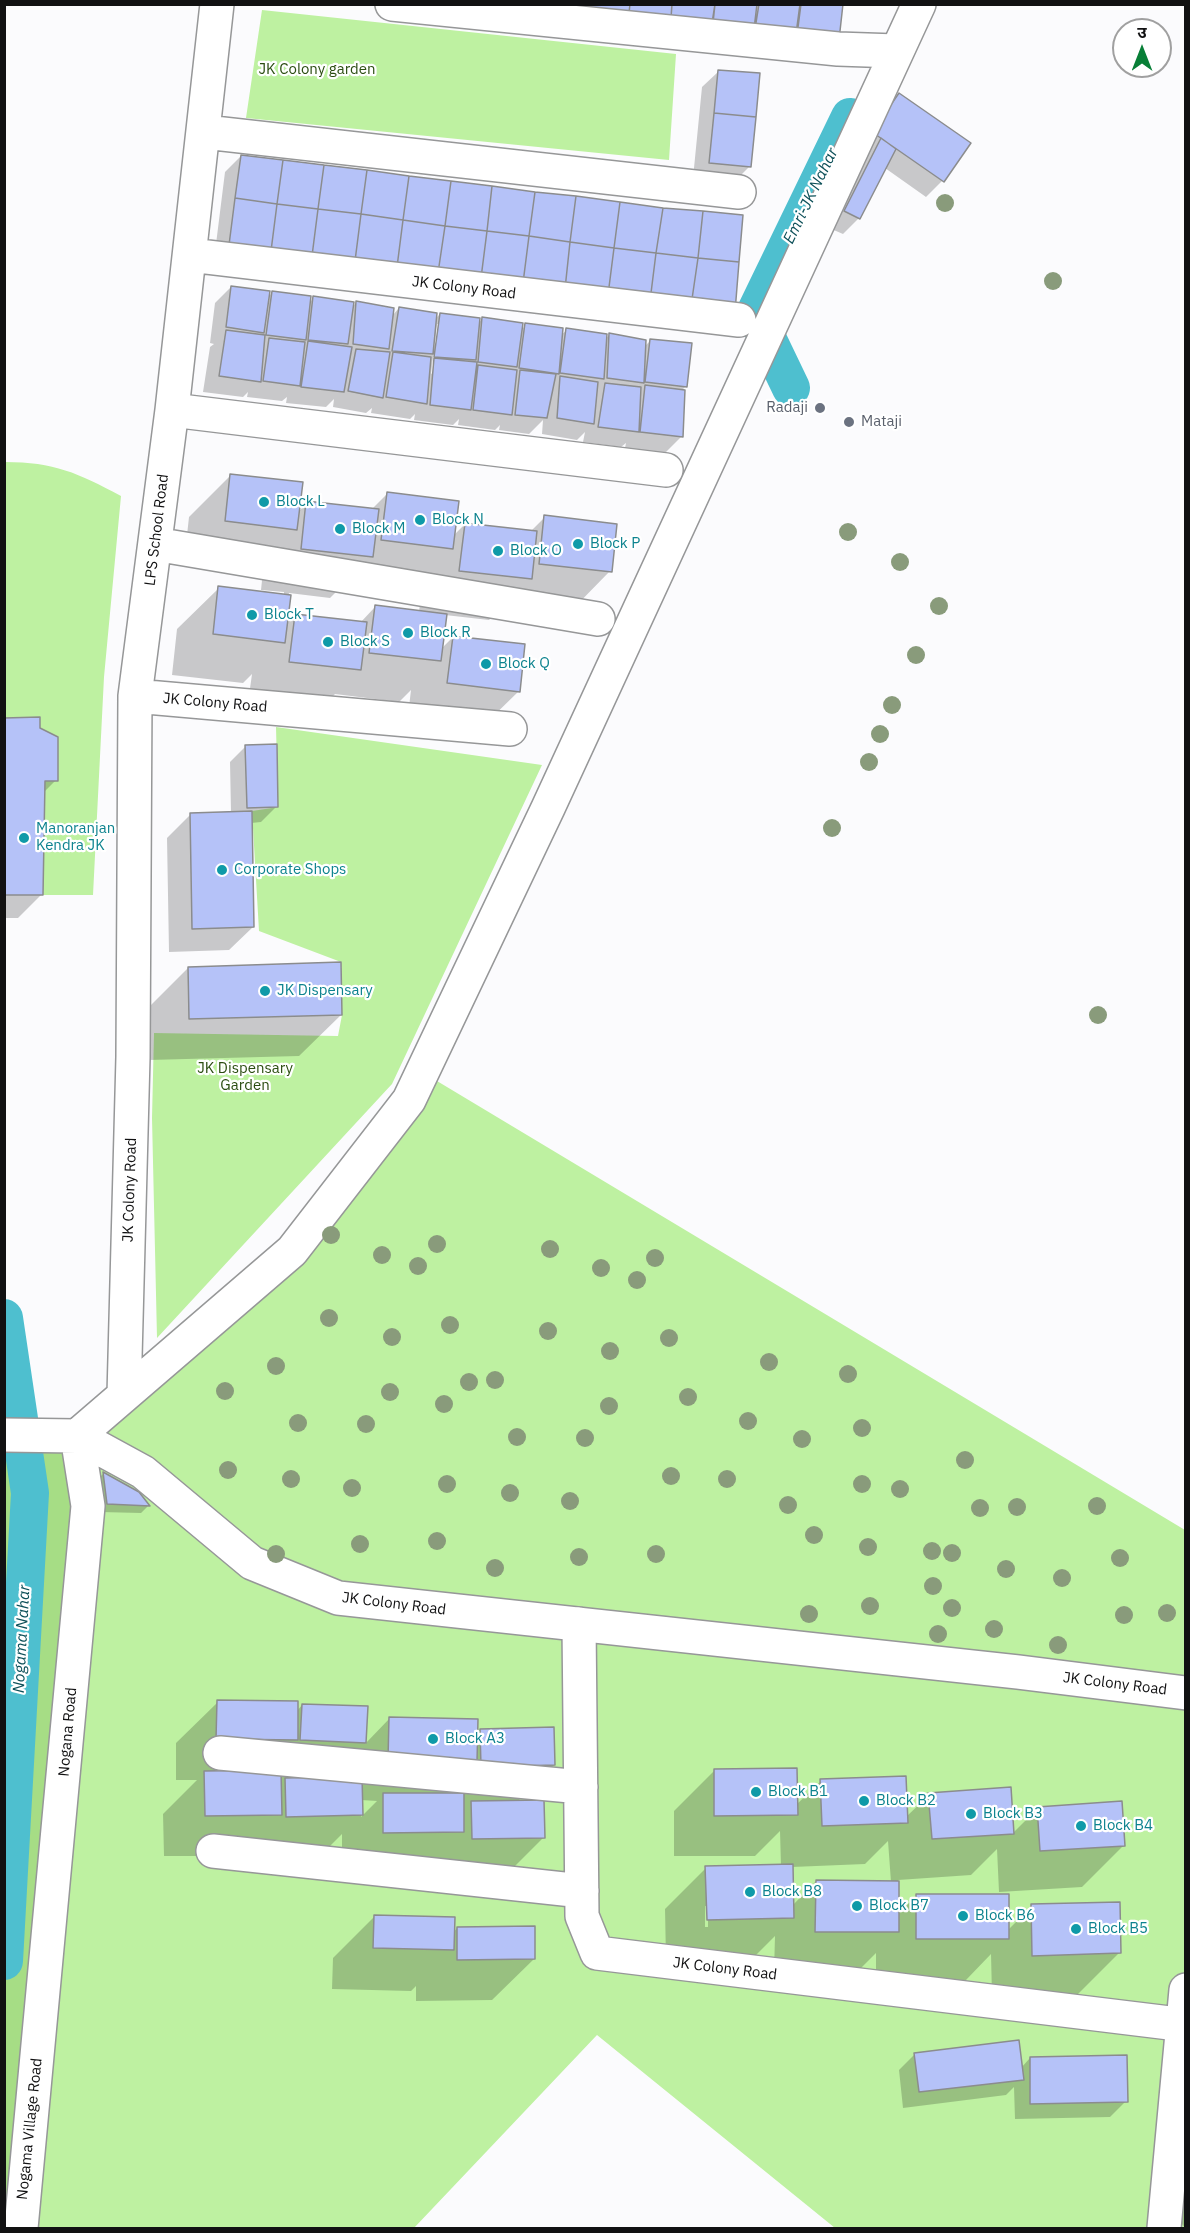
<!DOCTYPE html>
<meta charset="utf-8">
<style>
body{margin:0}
#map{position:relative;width:1190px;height:2233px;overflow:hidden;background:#fbfbfd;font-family:"IBM Plex Sans","Noto Sans Devanagari",sans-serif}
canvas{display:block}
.frame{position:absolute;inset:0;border:6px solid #111112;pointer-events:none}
.north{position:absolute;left:1112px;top:18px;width:60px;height:60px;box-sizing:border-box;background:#fff;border:2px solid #a0a0a0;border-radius:50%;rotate:0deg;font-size:16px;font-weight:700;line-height:24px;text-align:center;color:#111112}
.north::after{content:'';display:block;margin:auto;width:21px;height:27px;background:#087f37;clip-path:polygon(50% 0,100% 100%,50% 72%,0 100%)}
</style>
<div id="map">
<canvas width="1190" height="2233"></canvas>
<div class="frame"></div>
<div class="north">उ</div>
</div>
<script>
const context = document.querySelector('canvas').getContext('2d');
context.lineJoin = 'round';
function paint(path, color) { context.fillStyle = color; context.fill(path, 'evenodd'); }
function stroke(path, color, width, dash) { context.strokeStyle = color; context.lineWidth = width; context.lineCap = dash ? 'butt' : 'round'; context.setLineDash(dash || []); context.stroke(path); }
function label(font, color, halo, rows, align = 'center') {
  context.font = font + ' "IBM Plex Sans",sans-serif'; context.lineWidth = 4.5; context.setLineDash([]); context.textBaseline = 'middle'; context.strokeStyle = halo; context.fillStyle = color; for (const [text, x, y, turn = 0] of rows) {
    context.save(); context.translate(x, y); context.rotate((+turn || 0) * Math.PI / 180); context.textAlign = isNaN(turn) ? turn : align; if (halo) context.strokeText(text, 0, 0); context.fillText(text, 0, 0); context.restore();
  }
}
paint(new Path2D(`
 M 262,10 L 676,54 L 669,160 L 246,118 Z
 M 5,462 C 54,462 78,473 121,496 L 104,677 L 93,895 L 5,895 Z
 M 276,727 L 542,765 L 392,1084 L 157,1338 L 152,1118 L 154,1033 L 338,1036 L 342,1015 L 341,962 L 259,931 L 252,811 L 278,807 Z
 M 422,1072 L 1185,1530 L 1185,2228 L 835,2228 L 597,2035 L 414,2228 L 23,2228 L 77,1436 L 292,1251 Z`), '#bef1a1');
paint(new Path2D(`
 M 77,1436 L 5,2222 L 5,1439 Z`), '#a6dd85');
paint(new Path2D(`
 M 438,4 L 842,4 L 837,39 Z
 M 719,71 L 750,166 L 734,182 L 693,178 L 702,87 Z
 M 899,95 L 942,181 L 926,197 L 885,168 L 859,218 L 843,234 L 829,228 L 883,111 Z
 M 241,156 L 733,311 L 214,260 L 225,172 Z
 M 231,287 L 267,298 L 272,293 L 309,303 L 314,298 L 352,307 L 356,303 L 392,316 L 399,308 L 435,319 L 440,314 L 478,323 L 483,319 L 521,330 L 526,325 L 561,335 L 567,330 L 605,340 L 609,335 L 644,347 L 651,340 L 686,386 L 681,391 L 684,392 L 681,437 L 665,453 L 625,448 L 626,443 L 621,447 L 583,442 L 585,432 L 577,440 L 542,434 L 543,420 L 529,434 L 499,430 L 500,425 L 495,430 L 458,425 L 459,419 L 453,425 L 414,420 L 415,414 L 410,419 L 371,413 L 372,408 L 366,413 L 333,407 L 334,399 L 326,407 L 286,403 L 287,397 L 282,401 L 247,397 L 248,392 L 243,397 L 203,392 L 210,347 L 214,344 L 210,343 L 215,303 ZM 437,324 L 440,324 L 435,371 L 431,374 Z
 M 231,475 L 298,512 L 307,503 L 371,510 L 387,494 L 453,536 L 465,524 L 530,532 L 545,517 L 610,571 L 569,613 L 504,605 L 489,620 L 445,615 L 441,649 L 453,637 L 519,691 L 477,732 L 407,724 L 411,690 L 399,702 L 335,694 L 318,711 L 248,703 L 252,674 L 243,683 L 172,675 L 177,629 L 219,588 L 284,595 L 284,592 L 261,590 L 264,561 L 184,562 L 189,517 ZM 423,577 L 419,612 L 375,607 L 360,623 L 295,615 L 286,624 L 289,593 L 330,598 L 346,582 Z
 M 4,719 L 38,729 L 56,780 L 43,793 L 42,894 L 18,918 L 4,918 Z
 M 246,746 L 277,806 L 261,822 L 251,823 L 253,927 L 229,950 L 169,952 L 167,838 L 191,814 L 231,813 L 230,762 Z
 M 188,968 L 341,1015 L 299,1056 L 149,1060 L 147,1009 Z
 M 103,1474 L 138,1493 L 148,1506 L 141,1513 L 100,1512 L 96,1481 Z
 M 218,1702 L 297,1711 L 302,1705 L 366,1708 L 365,1744 L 390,1718 L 476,1735 L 481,1730 L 554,1765 L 517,1802 L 543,1838 L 502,1879 L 342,1874 L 342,1834 L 320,1856 L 164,1856 L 163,1814 L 197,1780 L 176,1780 L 176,1743 ZM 361,1800 L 377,1801 L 361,1817 Z
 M 715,1770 L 796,1805 L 821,1781 L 906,1817 L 929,1795 L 1012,1834 L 1038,1808 L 1124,1845 L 1082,1887 L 999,1892 L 997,1849 L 971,1875 L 898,1880 L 897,1915 L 917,1895 L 1007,1931 L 1032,1906 L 1119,1953 L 1078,1994 L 992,1996 L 991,1954 L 966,1980 L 876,1980 L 876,1953 L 856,1973 L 774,1972 L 775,1936 L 752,1959 L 666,1960 L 665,1909 L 706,1868 L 781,1866 L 780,1831 L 755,1856 L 674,1856 L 674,1811 ZM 888,1841 L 891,1882 L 816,1881 L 793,1905 L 792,1867 L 865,1864 ZM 705,1906 L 708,1906 L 708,1927 L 705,1927 Z
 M 374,1917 L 453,1933 L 457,1928 L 534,1959 L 492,2000 L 416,2001 L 416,1986 L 411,1991 L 332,1989 L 333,1958 Z
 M 915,2054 L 1021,2068 L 1030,2058 L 1126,2101 L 1110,2117 L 1015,2119 L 1014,2087 L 1006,2095 L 903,2108 L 899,2070 Z
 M 1186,2193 L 1186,2228 L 1185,2228 L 1170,2208 Z`), '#0003');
stroke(new Path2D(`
 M 791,388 L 755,313 L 850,117
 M 4,1318 L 30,1493 L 4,1961`), '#4ebfcf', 38);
const building = new Path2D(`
 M 585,4 L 630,4 L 629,13 L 585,7 Z
 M 630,4 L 672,4 L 671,18 L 629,13 Z
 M 672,4 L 715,4 L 712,23 L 671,18 Z
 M 715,4 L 757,4 L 754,29 L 713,23 Z
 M 759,4 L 800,4 L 796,34 L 755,29 Z
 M 801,4 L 843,4 L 839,40 L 797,35 Z
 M 718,70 L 760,73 L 756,117 L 714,113 Z
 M 899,93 L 971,143 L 944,182 L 872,132 Z
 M 714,113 L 756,117 L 751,167 L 709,163 Z
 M 881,138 L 896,149 L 860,219 L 844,211 Z
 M 241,155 L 283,160 L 277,204 L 235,198 Z
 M 283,160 L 324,165 L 318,209 L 277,204 Z
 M 324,165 L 367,170 L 361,214 L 318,209 Z
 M 367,170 L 409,176 L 403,220 L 361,214 Z
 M 409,176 L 451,181 L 445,226 L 403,220 Z
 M 451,181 L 492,186 L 487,231 L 445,226 Z
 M 492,186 L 535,192 L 529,236 L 487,231 Z
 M 535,192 L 576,196 L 570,242 L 529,236 Z
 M 576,196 L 620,202 L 614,248 L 570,242 Z
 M 235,198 L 277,204 L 271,251 L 229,245 Z
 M 620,202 L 663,208 L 656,253 L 614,248 Z
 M 277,204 L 318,209 L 312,256 L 271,251 Z
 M 663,208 L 703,211 L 698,258 L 656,253 Z
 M 318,209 L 361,214 L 355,261 L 312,256 Z
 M 703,211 L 743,215 L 739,262 L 698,258 Z
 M 361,214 L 403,220 L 397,267 L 355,261 Z
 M 403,220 L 445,226 L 438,273 L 397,267 Z
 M 445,226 L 487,231 L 481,278 L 438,273 Z
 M 487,231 L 529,236 L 523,283 L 481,278 Z
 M 529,236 L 570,242 L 565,289 L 523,283 Z
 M 570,242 L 614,248 L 608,295 L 565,289 Z
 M 614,248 L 656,253 L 650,301 L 608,295 Z
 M 656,253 L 698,258 L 691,306 L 650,301 Z
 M 698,258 L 739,262 L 735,312 L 691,306 Z
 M 231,286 L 270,291 L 264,333 L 226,327 Z
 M 272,291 L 311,296 L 306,340 L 266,335 Z
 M 313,296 L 354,302 L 348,344 L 308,340 Z
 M 356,301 L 394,308 L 389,349 L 353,344 Z
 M 399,307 L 437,313 L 433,354 L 392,351 Z
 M 440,313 L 480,318 L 476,360 L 434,357 Z
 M 482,317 L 523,323 L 517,367 L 478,362 Z
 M 525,323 L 563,328 L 559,374 L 519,368 Z
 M 566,328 L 607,334 L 604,379 L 560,373 Z
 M 226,330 L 265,335 L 261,382 L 219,376 Z
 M 609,333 L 646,340 L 644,383 L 607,378 Z
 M 269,338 L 305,342 L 300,386 L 263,381 Z
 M 650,339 L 692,343 L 687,387 L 645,382 Z
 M 308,341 L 352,347 L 344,392 L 301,387 Z
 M 356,349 L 390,352 L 383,398 L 348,391 Z
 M 393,352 L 431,357 L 427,404 L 386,397 Z
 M 434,358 L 477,362 L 471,410 L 430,405 Z
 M 478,365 L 517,370 L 512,415 L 473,410 Z
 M 520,370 L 556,374 L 547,418 L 515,415 Z
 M 560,376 L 598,382 L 594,424 L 557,418 Z
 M 605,383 L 641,387 L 639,432 L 598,427 Z
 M 645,385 L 685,390 L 683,437 L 640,432 Z
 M 230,474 L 303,482 L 297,530 L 225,521 Z
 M 387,492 L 459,501 L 453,549 L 381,540 Z
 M 306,501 L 379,509 L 373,557 L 301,549 Z
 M 544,515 L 617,524 L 612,572 L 539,564 Z
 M 465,523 L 537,531 L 532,579 L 459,571 Z
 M 218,586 L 291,595 L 285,643 L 213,634 Z
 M 375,605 L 447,614 L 441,661 L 369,653 Z
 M 295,614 L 367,622 L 361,670 L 289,662 Z
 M 453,636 L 525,644 L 520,692 L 447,683 Z
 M 40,717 L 40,728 L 58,737 L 58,781 L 45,781 L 43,895 L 4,895 L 4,718 Z
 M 277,744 L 278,807 L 247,808 L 245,745 Z
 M 252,811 L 254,927 L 192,929 L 190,813 Z
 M 341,962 L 342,1015 L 189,1019 L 188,967 Z
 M 103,1472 L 139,1492 L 150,1506 L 107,1504 Z
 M 217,1700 L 298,1701 L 298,1740 L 216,1739 Z
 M 302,1704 L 368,1706 L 366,1743 L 300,1740 Z
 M 389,1717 L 478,1719 L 477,1762 L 388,1759 Z
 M 554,1727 L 555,1765 L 481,1767 L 480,1729 Z
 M 797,1768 L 798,1815 L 714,1816 L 714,1769 Z
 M 281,1770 L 282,1815 L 205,1816 L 204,1771 Z
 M 362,1776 L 363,1815 L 286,1817 L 285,1778 Z
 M 906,1776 L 908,1823 L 822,1826 L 820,1779 Z
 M 1011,1787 L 1014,1834 L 932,1839 L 928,1793 Z
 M 383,1793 L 464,1793 L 464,1832 L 383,1833 Z
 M 544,1800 L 545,1838 L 472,1839 L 471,1801 Z
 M 1122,1801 L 1125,1846 L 1040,1851 L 1037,1807 Z
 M 793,1864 L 794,1918 L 707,1920 L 705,1866 Z
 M 816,1880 L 899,1881 L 899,1932 L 815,1932 Z
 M 916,1894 L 1009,1894 L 1009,1939 L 916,1939 Z
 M 1120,1902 L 1121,1953 L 1032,1956 L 1031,1904 Z
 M 374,1915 L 455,1917 L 454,1950 L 373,1948 Z
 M 535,1926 L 535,1959 L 457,1960 L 457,1927 Z
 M 1019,2040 L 1024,2080 L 919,2092 L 914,2053 Z
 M 1127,2055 L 1128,2102 L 1030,2104 L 1030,2057 Z`);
paint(building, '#b5c2f8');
stroke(building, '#8b8c8d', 1.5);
const street = new Path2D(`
 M 392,4 L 838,49 L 896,51
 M 205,132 L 739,192
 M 190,255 L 739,320
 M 172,410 L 666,470
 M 155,544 L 598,619
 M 135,696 L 510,729
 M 124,1395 L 133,1057 L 135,696 L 172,410 L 217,4
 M 4,1435 L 77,1436 L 292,1251 L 409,1100 L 548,808 L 919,4
 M 77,1436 L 143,1472 L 252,1563 L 338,1598 L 1018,1672 L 1186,1693
 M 579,1624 L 582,1916 L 597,1953 L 1186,2025
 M 220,1753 L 581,1787
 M 213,1851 L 582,1891
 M 21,2228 L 88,1506 L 77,1436
 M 1164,2228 L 1186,1990`);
stroke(street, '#969798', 36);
stroke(street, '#fff', 33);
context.fillStyle = '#899b7b';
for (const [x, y] of [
 [945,203],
 [1053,281],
 [848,532],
 [900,562],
 [939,606],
 [916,655],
 [892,705],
 [880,734],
 [869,762],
 [832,828],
 [1098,1015],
 [331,1235],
 [437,1244],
 [550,1249],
 [382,1255],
 [655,1258],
 [418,1266],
 [601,1268],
 [637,1280],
 [329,1318],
 [450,1325],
 [548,1331],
 [392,1337],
 [669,1338],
 [610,1351],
 [769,1362],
 [276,1366],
 [848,1374],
 [495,1380],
 [469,1382],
 [225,1391],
 [390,1392],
 [688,1397],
 [444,1404],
 [609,1406],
 [748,1421],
 [298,1423],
 [366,1424],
 [862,1428],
 [517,1437],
 [585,1438],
 [802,1439],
 [965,1460],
 [228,1470],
 [671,1476],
 [291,1479],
 [727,1479],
 [447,1484],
 [862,1484],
 [352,1488],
 [900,1489],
 [510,1493],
 [570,1501],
 [788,1505],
 [1097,1506],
 [1017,1507],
 [980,1508],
 [814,1535],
 [437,1541],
 [360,1544],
 [868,1547],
 [932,1551],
 [952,1553],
 [276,1554],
 [656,1554],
 [579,1557],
 [1120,1558],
 [495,1568],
 [1006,1569],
 [1062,1578],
 [933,1586],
 [870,1606],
 [952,1608],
 [1167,1613],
 [809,1614],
 [1124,1615],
 [994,1629],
 [938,1634],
 [1058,1645]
]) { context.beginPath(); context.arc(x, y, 9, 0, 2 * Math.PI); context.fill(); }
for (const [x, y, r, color] of [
 [820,408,6,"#6b7280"],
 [849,422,6,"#6b7280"],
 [264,502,6,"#0f9aa8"],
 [420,520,6,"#0f9aa8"],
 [340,529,6,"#0f9aa8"],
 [578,544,6,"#0f9aa8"],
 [498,551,6,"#0f9aa8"],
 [252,615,6,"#0f9aa8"],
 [408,633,6,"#0f9aa8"],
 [328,642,6,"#0f9aa8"],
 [486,664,6,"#0f9aa8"],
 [24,838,6,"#0f9aa8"],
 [222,870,6,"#0f9aa8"],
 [265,991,6,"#0f9aa8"],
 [433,1739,6,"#0f9aa8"],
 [756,1792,6,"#0f9aa8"],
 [864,1801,6,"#0f9aa8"],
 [971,1814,6,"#0f9aa8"],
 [1081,1826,6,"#0f9aa8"],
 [750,1892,6,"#0f9aa8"],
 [857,1906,6,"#0f9aa8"],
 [963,1916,6,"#0f9aa8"],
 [1076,1929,6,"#0f9aa8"]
]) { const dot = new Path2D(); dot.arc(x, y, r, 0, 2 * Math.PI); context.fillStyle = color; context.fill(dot); stroke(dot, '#fff', 2); }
label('15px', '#2b4d11', '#fff', [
 ["JK Colony garden",317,70],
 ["JK Dispensary",245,1069],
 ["Garden",245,1086]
]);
label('15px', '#111112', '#fff', [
 ["JK Colony Road",464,288,7],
 ["LPS School Road",157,530,-83],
 ["JK Colony Road",215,703,5],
 ["JK Colony Road",130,1190,-88],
 ["JK Colony Road",394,1604,7],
 ["JK Colony Road",1115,1684,7],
 ["Nogana Road",68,1732,-85],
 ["JK Colony Road",725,1969,7],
 ["Nogama Village Road",30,2129,-84]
]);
label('15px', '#5b616d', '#fff', [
 ["Radaji",808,408],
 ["Mataji",861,422,"left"]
], 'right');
label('15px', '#0d838f', '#fff', [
 ["Block L",276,502],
 ["Block N",432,520],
 ["Block M",352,529],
 ["Block P",590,544],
 ["Block O",510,551],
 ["Block T",264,615],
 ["Block R",420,633],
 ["Block S",340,642],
 ["Block Q",498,664],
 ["Manoranjan",36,829],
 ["Kendra JK",36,846],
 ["Corporate Shops",234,870],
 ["JK Dispensary",277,991],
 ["Block A3",445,1739],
 ["Block B1",768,1792],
 ["Block B2",876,1801],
 ["Block B3",983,1814],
 ["Block B4",1093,1826],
 ["Block B8",762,1892],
 ["Block B7",869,1906],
 ["Block B6",975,1916],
 ["Block B5",1088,1929]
], 'left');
label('italic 16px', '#0d5059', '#fff', [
 ["Emri-JK Nahar",811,196,-64],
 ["Nogama Nahar",22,1639,-87]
]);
</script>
